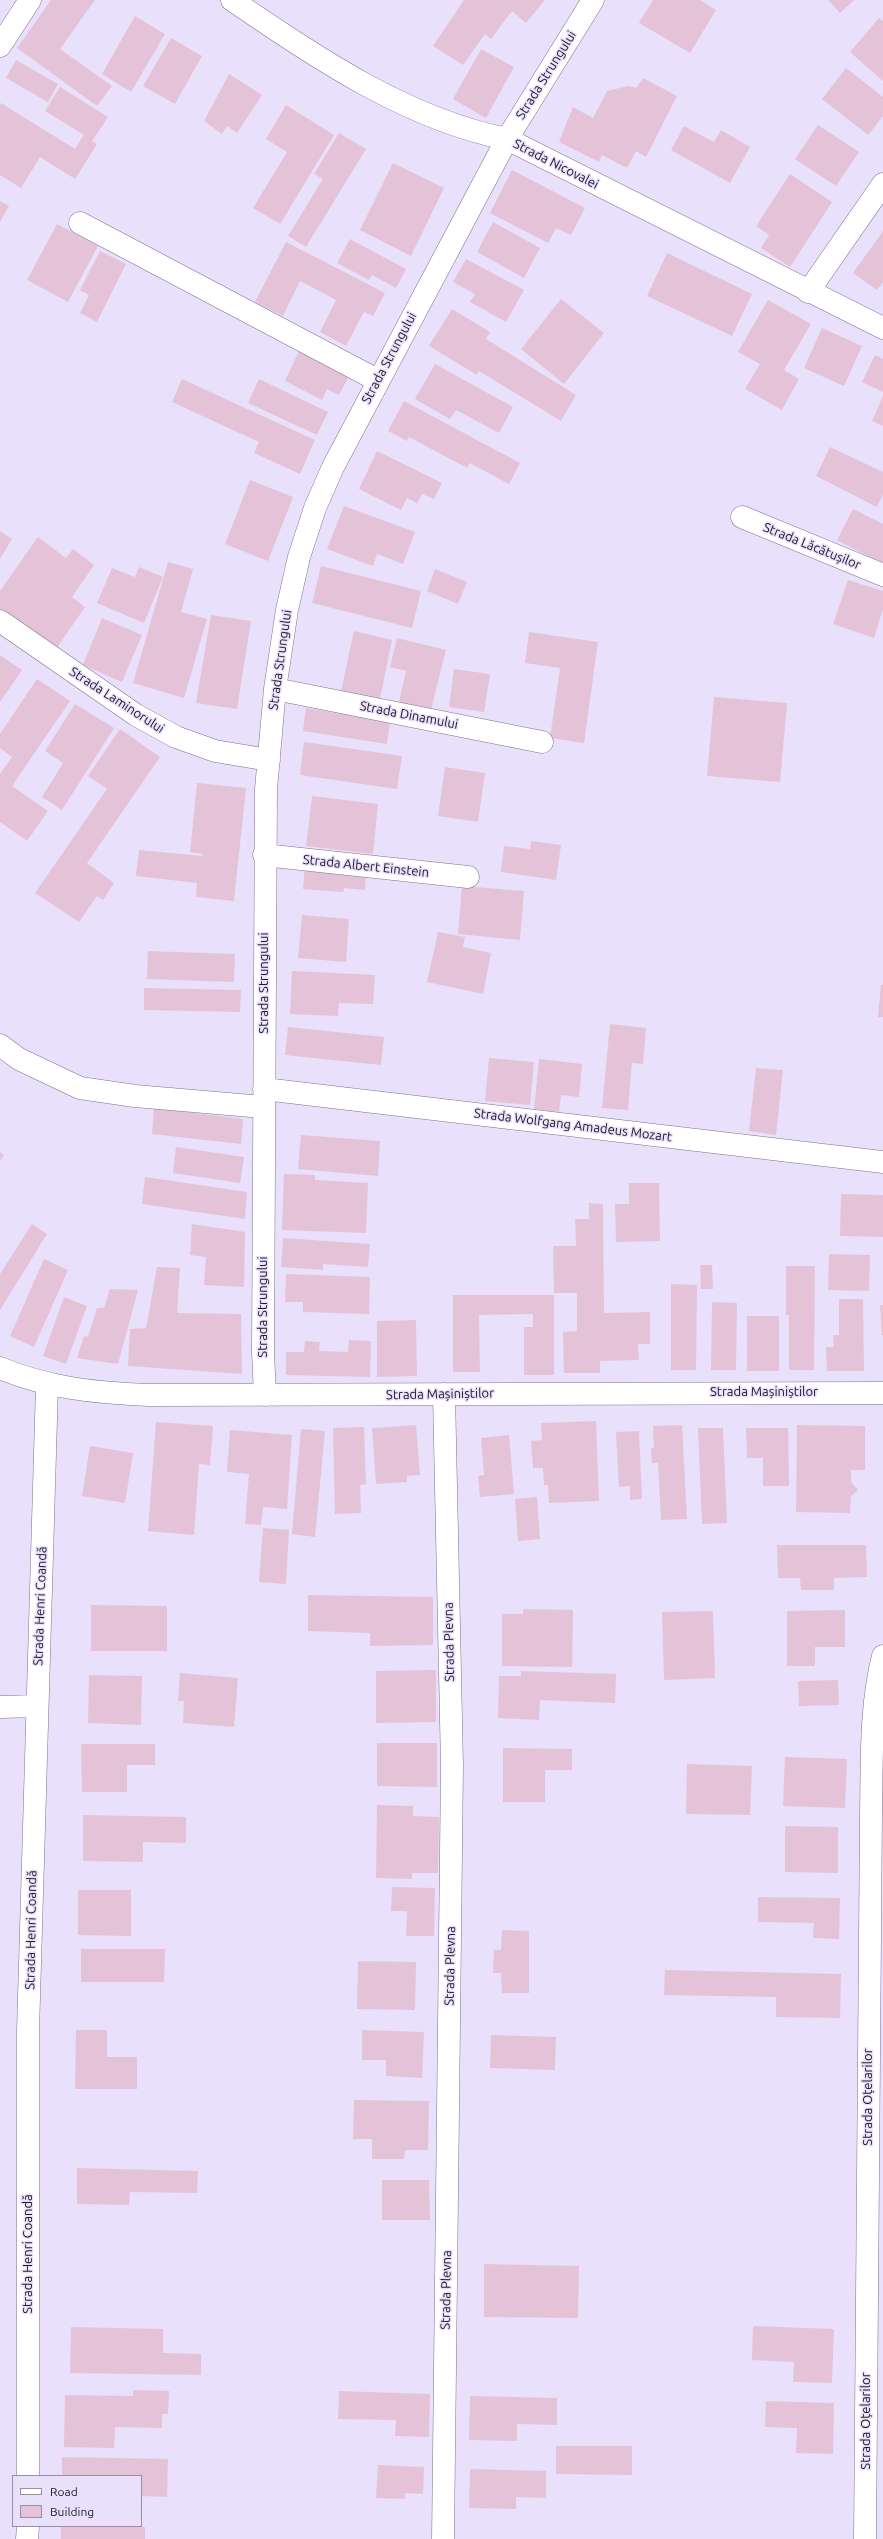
<!DOCTYPE html>
<meta charset="utf-8">
<style>
body{margin:0}
#map{position:relative;width:883px;height:2539px;overflow:hidden;background:#e9e0fb;font-family:Ubuntu,sans-serif}
canvas{display:block}
.legend{position:absolute;left:12px;top:2475px;width:130px;height:52px;box-sizing:border-box;background:#e9e0fb;border:1px solid #9790a5;margin:0;padding:5px 7px;list-style:none;font-size:12px;color:#1d1925}
.legend li{display:flex;align-items:center;gap:8px;height:20px}
.legend b{width:20px;border:1px solid #9790a5}
</style>
<div id="map">
<canvas width="883" height="2539"></canvas>
<ul class="legend">
<li><b style="height:5px;background:#fff"></b>Road</li>
<li><b style="height:11px;background:#e4c3d9"></b>Building</li>
</ul>
</div>
<script>
const context = document.querySelector('canvas').getContext('2d');
context.lineJoin = 'round';
function paint(path, color) { context.fillStyle = color; context.fill(path, 'evenodd'); }
function stroke(path, color, width, dash) { context.strokeStyle = color; context.lineWidth = width; context.lineCap = dash ? 'butt' : 'round'; context.setLineDash(dash || []); context.stroke(path); }
function label(font, color, halo, rows, align = 'center') {
  context.font = font + ' Ubuntu,sans-serif'; context.lineWidth = 3; context.setLineDash([]); context.textBaseline = 'middle'; context.strokeStyle = halo; context.fillStyle = color; for (const [text, x, y, turn = 0] of rows) {
    context.save(); context.translate(x, y); context.rotate((+turn || 0) * Math.PI / 180); context.textAlign = isNaN(turn) ? turn : align; if (halo) context.strokeText(text, 0, 0); context.fillText(text, 0, 0); context.restore();
  }
}
paint(new Path2D(`
 M 51,0 L 95,0 L 60,49 L 112,86 L 97,106 L 17,48 Z
 M 464,0 L 545,0 L 526,23 L 512,11 L 491,39 L 485,34 L 463,65 L 433,46 Z
 M 653,0 L 700,0 L 716,10 L 690,53 L 639,23 Z
 M 828,0 L 854,0 L 840,13 Z
 M 135,16 L 165,34 L 131,92 L 102,74 Z
 M 879,18 L 883,21 L 883,81 L 850,52 Z
 M 171,38 L 202,56 L 175,104 L 143,86 Z
 M 481,49 L 514,67 L 486,118 L 453,99 Z
 M 16,60 L 58,84 L 48,102 L 6,78 Z
 M 846,68 L 883,97 L 883,116 L 868,135 L 822,99 Z
 M 229,74 L 262,95 L 237,133 L 227,126 L 222,134 L 204,121 Z
 M 643,78 L 677,96 L 646,157 L 636,151 L 627,168 L 602,155 L 599,162 L 559,142 L 573,107 L 593,118 L 607,91 L 628,86 L 636,88 Z
 M 60,87 L 108,117 L 92,141 L 97,144 L 75,179 L 40,157 L 21,188 L 0,175 L 0,105 L 1,103 L 75,149 L 84,135 L 45,111 Z
 M 286,105 L 334,135 L 280,224 L 253,208 L 287,152 L 266,139 Z
 M 818,125 L 859,152 L 836,186 L 795,159 Z
 M 684,126 L 714,142 L 721,130 L 750,147 L 730,183 L 671,150 Z
 M 339,133 L 366,149 L 306,247 L 288,236 L 323,179 L 314,174 Z
 M 393,163 L 444,188 L 411,256 L 360,230 Z
 M 512,170 L 585,208 L 571,235 L 556,228 L 548,243 L 490,213 Z
 M 790,174 L 832,202 L 790,267 L 761,248 L 769,235 L 756,226 Z
 M 0,201 L 9,206 L 0,222 Z
 M 493,222 L 540,248 L 524,278 L 477,252 Z
 M 57,224 L 98,246 L 68,302 L 27,280 Z
 M 883,231 L 883,282 L 877,290 L 853,273 Z
 M 350,239 L 406,269 L 396,288 L 372,275 L 369,280 L 337,263 Z
 M 286,242 L 385,293 L 373,316 L 364,312 L 346,346 L 320,332 L 336,300 L 300,281 L 283,316 L 255,302 Z
 M 100,251 L 126,264 L 97,322 L 80,313 L 89,295 L 80,290 Z
 M 667,253 L 752,294 L 732,336 L 647,296 Z
 M 466,259 L 524,290 L 506,322 L 470,302 L 475,294 L 453,282 Z
 M 561,299 L 604,333 L 564,384 L 521,349 Z
 M 768,300 L 811,324 L 784,370 L 799,379 L 782,410 L 745,389 L 760,364 L 738,352 Z
 M 452,309 L 490,332 L 486,339 L 576,395 L 561,421 L 479,371 L 477,375 L 429,346 Z
 M 822,328 L 862,346 L 844,386 L 804,368 Z
 M 300,349 L 350,374 L 339,395 L 327,389 L 322,400 L 285,381 Z
 M 875,355 L 883,359 L 883,392 L 862,382 Z
 M 435,364 L 513,407 L 499,433 L 456,410 L 450,419 L 415,399 Z
 M 182,379 L 315,440 L 300,474 L 254,453 L 259,442 L 172,402 Z
 M 259,379 L 328,412 L 317,435 L 248,403 Z
 M 883,396 L 883,426 L 872,421 Z
 M 404,401 L 520,463 L 509,484 L 470,463 L 467,468 L 409,437 L 407,441 L 388,431 Z
 M 830,447 L 883,472 L 883,495 L 877,507 L 816,476 Z
 M 377,451 L 442,483 L 434,499 L 422,494 L 417,503 L 407,498 L 401,510 L 359,489 Z
 M 250,480 L 293,497 L 268,561 L 225,544 Z
 M 344,506 L 415,532 L 403,564 L 377,554 L 373,566 L 327,549 Z
 M 853,509 L 883,524 L 883,564 L 837,540 Z
 M 0,531 L 12,539 L 0,559 Z
 M 38,537 L 66,558 L 73,549 L 94,565 L 72,597 L 85,607 L 56,649 L 0,610 L 0,591 Z
 M 168,562 L 193,569 L 181,612 L 207,619 L 184,698 L 133,683 Z
 M 321,566 L 421,591 L 412,628 L 312,603 Z
 M 139,567 L 163,577 L 144,623 L 97,603 L 112,568 L 135,577 Z
 M 435,569 L 467,582 L 458,604 L 427,591 Z
 M 848,580 L 883,591 L 883,609 L 874,638 L 833,624 Z
 M 211,615 L 251,621 L 237,709 L 196,703 Z
 M 102,618 L 142,635 L 122,682 L 83,665 Z
 M 354,631 L 392,640 L 380,699 L 341,691 Z
 M 529,632 L 598,642 L 584,743 L 550,738 L 560,668 L 525,663 Z
 M 397,638 L 446,650 L 431,710 L 399,702 L 406,671 L 390,667 Z
 M 0,655 L 22,670 L 0,702 Z
 M 454,669 L 490,674 L 484,712 L 449,707 Z
 M 37,679 L 70,701 L 12,786 L 48,811 L 27,841 L 0,822 L 0,774 L 12,757 L 0,748 L 0,734 Z
 M 714,697 L 787,703 L 780,782 L 707,776 Z
 M 75,704 L 114,728 L 62,810 L 42,797 L 63,763 L 45,751 Z
 M 306,708 L 390,722 L 387,744 L 303,731 Z
 M 120,729 L 160,757 L 87,863 L 114,883 L 103,900 L 97,896 L 79,922 L 35,893 L 107,789 L 88,776 Z
 M 304,742 L 402,756 L 397,789 L 300,775 Z
 M 445,767 L 485,773 L 478,822 L 438,816 Z
 M 197,783 L 246,788 L 234,901 L 196,897 L 197,883 L 136,876 L 139,850 L 203,856 L 203,854 L 190,852 Z
 M 312,796 L 378,804 L 373,854 L 306,846 Z
 M 531,841 L 561,845 L 556,880 L 501,872 L 504,846 L 530,849 Z
 M 305,864 L 366,869 L 365,890 L 344,888 L 343,892 L 303,889 Z
 M 462,886 L 524,891 L 520,940 L 458,934 Z
 M 302,915 L 349,919 L 346,962 L 298,958 Z
 M 438,932 L 465,937 L 463,947 L 491,953 L 483,994 L 427,982 Z
 M 148,951 L 235,954 L 234,982 L 147,979 Z
 M 292,971 L 375,975 L 373,1004 L 339,1003 L 338,1016 L 290,1014 Z
 M 881,985 L 883,985 L 883,1017 L 878,1017 Z
 M 144,988 L 241,990 L 240,1012 L 144,1010 Z
 M 610,1024 L 646,1028 L 643,1064 L 632,1063 L 628,1110 L 602,1108 Z
 M 288,1027 L 384,1037 L 381,1065 L 285,1055 Z
 M 489,1058 L 534,1062 L 530,1105 L 485,1101 Z
 M 539,1059 L 582,1064 L 579,1097 L 561,1095 L 559,1112 L 534,1109 Z
 M 756,1068 L 783,1070 L 776,1135 L 749,1131 Z
 M 154,1108 L 243,1119 L 241,1144 L 152,1134 Z
 M 301,1135 L 380,1141 L 378,1176 L 298,1169 Z
 M 176,1147 L 244,1157 L 240,1183 L 173,1173 Z
 M 0,1152 L 4,1155 L 0,1161 Z
 M 284,1174 L 315,1175 L 315,1180 L 368,1183 L 366,1233 L 282,1230 Z
 M 145,1177 L 247,1192 L 245,1219 L 142,1204 Z
 M 629,1183 L 659,1183 L 660,1241 L 616,1242 L 615,1204 L 629,1204 Z
 M 841,1194 L 883,1195 L 883,1237 L 840,1236 Z
 M 589,1203 L 603,1204 L 604,1313 L 650,1312 L 650,1344 L 638,1344 L 639,1360 L 600,1361 L 600,1373 L 564,1373 L 563,1332 L 577,1331 L 577,1293 L 554,1293 L 553,1246 L 576,1246 L 575,1219 L 589,1219 Z
 M 32,1224 L 47,1234 L 0,1310 L 0,1274 Z
 M 192,1224 L 245,1232 L 244,1287 L 204,1285 L 206,1257 L 190,1255 Z
 M 283,1238 L 370,1244 L 368,1267 L 323,1264 L 323,1270 L 281,1267 Z
 M 829,1254 L 870,1255 L 869,1291 L 828,1290 Z
 M 44,1259 L 68,1270 L 34,1347 L 10,1336 Z
 M 700,1265 L 712,1265 L 713,1289 L 701,1289 Z
 M 786,1266 L 815,1266 L 814,1370 L 789,1370 L 789,1315 L 786,1315 Z
 M 157,1267 L 180,1268 L 177,1313 L 241,1314 L 242,1374 L 128,1366 L 130,1329 L 146,1328 Z
 M 286,1274 L 370,1277 L 369,1314 L 303,1312 L 303,1302 L 285,1302 Z
 M 671,1284 L 697,1285 L 696,1370 L 671,1370 Z
 M 110,1289 L 138,1290 L 118,1364 L 77,1358 L 84,1336 L 88,1337 L 97,1308 L 104,1308 Z
 M 453,1295 L 554,1295 L 554,1375 L 524,1375 L 524,1327 L 533,1327 L 533,1314 L 479,1315 L 480,1372 L 453,1372 Z
 M 64,1297 L 87,1306 L 66,1364 L 43,1356 Z
 M 839,1299 L 863,1299 L 864,1371 L 827,1371 L 826,1347 L 834,1347 L 833,1335 L 839,1335 Z
 M 712,1302 L 737,1303 L 736,1370 L 711,1370 Z
 M 880,1305 L 883,1305 L 883,1335 L 882,1335 Z
 M 747,1316 L 779,1316 L 779,1371 L 747,1371 Z
 M 416,1320 L 417,1376 L 377,1377 L 377,1321 Z
 M 349,1340 L 371,1341 L 370,1377 L 286,1375 L 286,1352 L 304,1352 L 305,1341 L 320,1342 L 319,1351 L 348,1352 Z
 M 596,1421 L 599,1501 L 549,1503 L 548,1485 L 544,1485 L 543,1468 L 533,1468 L 531,1441 L 542,1440 L 541,1423 Z
 M 156,1422 L 213,1426 L 210,1465 L 199,1464 L 194,1535 L 148,1531 Z
 M 416,1425 L 420,1475 L 407,1476 L 407,1482 L 376,1484 L 372,1428 Z
 M 682,1425 L 687,1519 L 661,1520 L 658,1463 L 652,1463 L 651,1448 L 654,1448 L 653,1426 Z
 M 797,1425 L 865,1426 L 865,1470 L 851,1470 L 851,1482 L 858,1490 L 851,1496 L 850,1513 L 796,1512 Z
 M 364,1427 L 366,1484 L 360,1485 L 361,1513 L 335,1514 L 333,1428 Z
 M 698,1428 L 723,1428 L 727,1523 L 702,1524 Z
 M 746,1428 L 788,1428 L 789,1486 L 763,1486 L 763,1458 L 747,1458 Z
 M 301,1429 L 325,1431 L 315,1537 L 292,1534 Z
 M 230,1430 L 292,1435 L 287,1509 L 263,1507 L 261,1525 L 245,1524 L 249,1474 L 227,1472 Z
 M 639,1431 L 642,1499 L 630,1500 L 630,1486 L 619,1487 L 616,1432 Z
 M 509,1435 L 514,1494 L 480,1497 L 478,1476 L 484,1475 L 481,1438 Z
 M 90,1446 L 133,1453 L 125,1503 L 82,1496 Z
 M 537,1497 L 540,1539 L 518,1541 L 515,1499 Z
 M 263,1528 L 289,1530 L 286,1584 L 259,1582 Z
 M 777,1545 L 866,1545 L 867,1577 L 834,1578 L 834,1590 L 801,1590 L 800,1578 L 778,1578 Z
 M 308,1595 L 433,1597 L 433,1645 L 370,1646 L 370,1633 L 308,1631 Z
 M 91,1605 L 167,1606 L 167,1651 L 91,1651 Z
 M 523,1609 L 573,1610 L 572,1667 L 502,1666 L 502,1614 L 523,1614 Z
 M 845,1610 L 845,1647 L 815,1647 L 815,1666 L 787,1666 L 787,1611 Z
 M 713,1611 L 715,1678 L 664,1680 L 662,1612 Z
 M 436,1670 L 436,1722 L 376,1723 L 376,1671 Z
 M 521,1671 L 616,1674 L 615,1703 L 540,1700 L 539,1720 L 498,1718 L 499,1676 L 521,1676 Z
 M 180,1673 L 238,1678 L 234,1727 L 183,1723 L 184,1701 L 178,1701 Z
 M 89,1675 L 142,1676 L 141,1725 L 88,1723 Z
 M 838,1680 L 839,1705 L 799,1706 L 798,1681 Z
 M 377,1743 L 437,1743 L 437,1787 L 377,1786 Z
 M 81,1744 L 155,1744 L 155,1765 L 127,1765 L 127,1792 L 82,1792 Z
 M 503,1748 L 572,1749 L 572,1770 L 545,1770 L 545,1802 L 503,1802 Z
 M 785,1757 L 847,1759 L 845,1808 L 783,1806 Z
 M 687,1764 L 752,1766 L 750,1815 L 686,1814 Z
 M 377,1805 L 413,1806 L 413,1816 L 439,1817 L 438,1873 L 412,1873 L 412,1879 L 376,1878 Z
 M 83,1815 L 186,1817 L 186,1843 L 143,1842 L 143,1862 L 83,1861 Z
 M 785,1826 L 838,1827 L 838,1873 L 785,1872 Z
 M 392,1887 L 435,1888 L 434,1936 L 406,1936 L 407,1911 L 391,1911 Z
 M 78,1890 L 131,1890 L 131,1936 L 78,1935 Z
 M 758,1897 L 840,1898 L 839,1939 L 813,1938 L 814,1923 L 758,1922 Z
 M 502,1930 L 529,1931 L 529,1993 L 502,1993 L 501,1973 L 493,1973 L 494,1950 L 501,1950 Z
 M 81,1949 L 165,1949 L 164,1982 L 81,1982 Z
 M 358,1961 L 416,1962 L 415,2010 L 357,2009 Z
 M 665,1970 L 841,1974 L 840,2018 L 776,2017 L 776,1997 L 664,1995 Z
 M 76,2030 L 107,2030 L 107,2057 L 137,2057 L 137,2089 L 75,2089 Z
 M 362,2030 L 424,2032 L 422,2078 L 386,2076 L 386,2060 L 362,2060 Z
 M 491,2035 L 556,2037 L 555,2070 L 490,2068 Z
 M 354,2100 L 429,2101 L 428,2150 L 405,2150 L 404,2159 L 372,2159 L 372,2139 L 353,2139 Z
 M 77,2168 L 198,2171 L 197,2193 L 130,2192 L 129,2205 L 77,2204 Z
 M 382,2180 L 429,2180 L 430,2220 L 382,2220 Z
 M 484,2264 L 579,2266 L 578,2318 L 484,2317 Z
 M 753,2326 L 834,2329 L 832,2383 L 793,2382 L 794,2362 L 752,2360 Z
 M 71,2327 L 163,2329 L 163,2353 L 201,2354 L 201,2375 L 70,2373 Z
 M 133,2390 L 169,2391 L 168,2414 L 162,2414 L 162,2428 L 115,2427 L 114,2448 L 64,2447 L 65,2395 L 133,2396 Z
 M 339,2391 L 430,2394 L 429,2437 L 395,2436 L 396,2420 L 338,2419 Z
 M 470,2396 L 557,2398 L 557,2425 L 517,2424 L 517,2441 L 469,2440 Z
 M 766,2401 L 834,2403 L 833,2454 L 796,2453 L 797,2428 L 765,2427 Z
 M 556,2446 L 632,2446 L 632,2475 L 556,2474 Z
 M 62,2457 L 168,2459 L 167,2497 L 141,2496 L 141,2476 L 62,2476 Z
 M 378,2465 L 424,2467 L 423,2494 L 405,2493 L 405,2499 L 376,2498 Z
 M 470,2469 L 546,2471 L 546,2498 L 516,2497 L 516,2509 L 469,2508 Z
 M 61,2526 L 145,2527 L 145,2539 L 61,2539 Z`), '#e4c3d9');
const minor = new Path2D(`
 M 232,0 C 316,57 406,119 507,139 L 883,328
 M 0,46 L 30,0
 M 80,223 L 377,380
 M 808,292 L 883,184
 M 742,517 L 883,575
 M 0,621 L 136,715 L 176,737 L 215,751 L 269,760
 M 275,689 L 542,742
 M 264,855 L 468,877
 M 0,1045 L 19,1059 L 80,1088 L 135,1096 L 263,1107
 M 264,1089 L 883,1162
 M 0,1368 C 48,1388 96,1393 148,1395 L 883,1393
 M 265,1395 L 263,1352 L 266,789 L 275,689 L 287,610 L 299,557 L 315,508 L 333,467 L 507,139 L 593,0
 M 0,1707 L 36,1706
 M 28,2476 L 28,2031 L 47,1385
 M 27,2539 L 28,2526
 M 443,2539 L 452,1766 L 444,1394
 M 865,2539 L 871,1814 C 872,1761 870,1707 883,1656`);
stroke(minor, '#7b718e', 23);
stroke(minor, '#fff', 22);
label('13px', '#1d1925', '#e9e0fb', [
 ["Strada Strungului",546,75,-58],
 ["Strada Nicovalei",556,164,27],
 ["Strada Strungului",389,358,-62],
 ["Strada Lăcătușilor",812,546,22],
 ["Strada Strungului",280,660,-82],
 ["Strada Laminorului",117,700,33],
 ["Strada Dinamului",409,715,11],
 ["Strada Albert Einstein",366,866,6],
 ["Strada Strungului",264,983,-90],
 ["Strada Wolfgang Amadeus Mozart",573,1125,7],
 ["Strada Strungului",263,1307,-90],
 ["Strada Mașiniștilor",764,1392],
 ["Strada Mașiniștilor",440,1394,-1],
 ["Strada Henri Coandă",40,1606,-88],
 ["Strada Plevna",449,1642,-91],
 ["Strada Henri Coandă",31,1930,-89],
 ["Strada Plevna",450,1966,-89],
 ["Strada Oțelarilor",868,2097,-90],
 ["Strada Henri Coandă",28,2254,-90],
 ["Strada Plevna",446,2290,-89],
 ["Strada Oțelarilor",866,2421,-90]
]);
</script>
